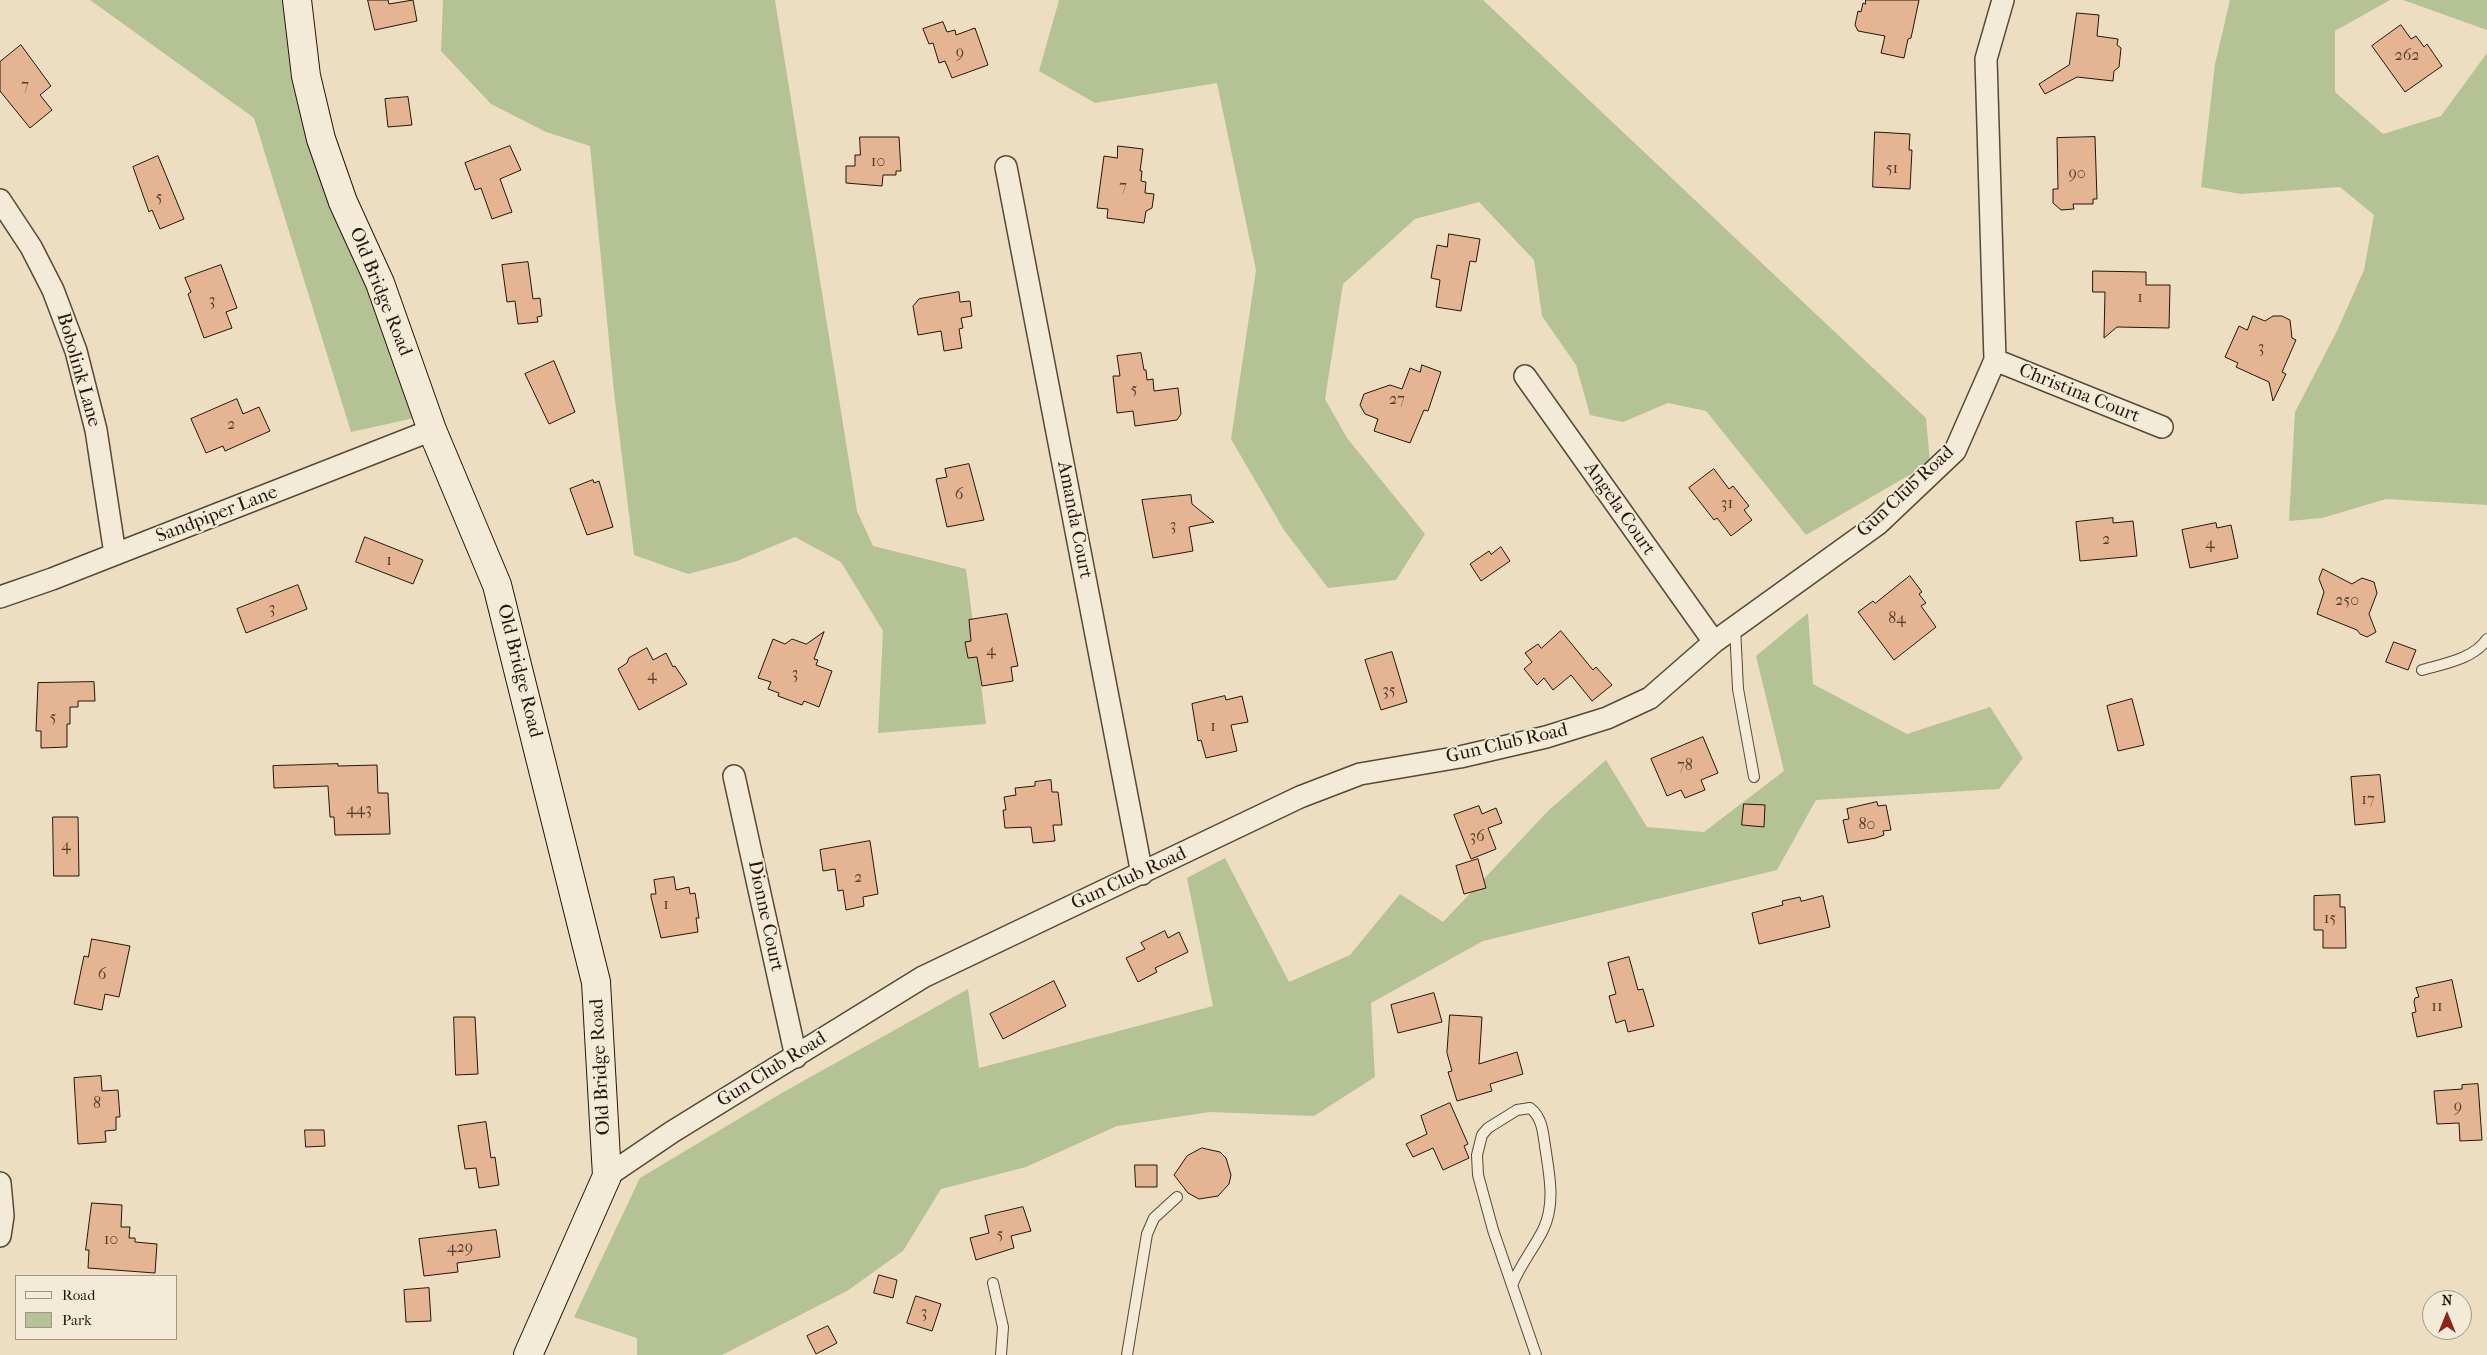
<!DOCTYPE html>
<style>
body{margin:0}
#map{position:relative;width:2487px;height:1355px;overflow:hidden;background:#eddec2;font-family:"IM FELL French Canon",serif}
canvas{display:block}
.legend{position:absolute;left:15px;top:1275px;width:162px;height:65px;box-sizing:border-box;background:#f3ead7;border:1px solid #a09685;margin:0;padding:6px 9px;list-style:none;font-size:15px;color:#231709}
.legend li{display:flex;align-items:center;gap:10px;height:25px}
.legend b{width:25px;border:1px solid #a09685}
.north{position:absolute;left:2422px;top:1290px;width:50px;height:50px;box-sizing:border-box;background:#f3ead7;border:1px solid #a09685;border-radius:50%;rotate:0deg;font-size:14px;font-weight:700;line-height:20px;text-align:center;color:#231709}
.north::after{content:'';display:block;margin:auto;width:18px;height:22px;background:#8f2418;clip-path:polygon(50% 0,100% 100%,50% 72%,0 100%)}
</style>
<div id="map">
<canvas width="2487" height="1355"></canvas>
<ul class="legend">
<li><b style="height:6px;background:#f3ead7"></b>Road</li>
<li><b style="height:14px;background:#b5c295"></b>Park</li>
</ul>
<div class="north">N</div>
</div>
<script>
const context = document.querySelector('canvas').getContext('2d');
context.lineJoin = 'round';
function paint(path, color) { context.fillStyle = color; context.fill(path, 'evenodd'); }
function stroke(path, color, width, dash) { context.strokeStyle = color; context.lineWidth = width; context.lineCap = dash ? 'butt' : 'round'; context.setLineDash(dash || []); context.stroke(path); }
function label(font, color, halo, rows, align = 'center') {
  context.font = font + ' "IM FELL French Canon",serif'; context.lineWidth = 4; context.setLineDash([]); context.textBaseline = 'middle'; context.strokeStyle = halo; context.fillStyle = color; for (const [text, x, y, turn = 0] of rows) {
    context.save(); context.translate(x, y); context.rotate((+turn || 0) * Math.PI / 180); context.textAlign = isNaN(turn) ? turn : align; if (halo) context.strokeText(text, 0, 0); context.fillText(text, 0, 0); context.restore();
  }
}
paint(new Path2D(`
 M 90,0 L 292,0 L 419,417 L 351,432 L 254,118 Z
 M 443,0 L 775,0 L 857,511 L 873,546 L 966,569 L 986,724 L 878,733 L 883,631 L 841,562 L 795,537 L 737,561 L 688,574 L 634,555 L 614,392 L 590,146 L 546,132 L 491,104 L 441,51 Z
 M 1059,0 L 1483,0 L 1926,418 L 1930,463 L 1806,535 L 1706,411 L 1668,403 L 1623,422 L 1590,415 L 1576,365 L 1542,316 L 1534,260 L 1479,202 L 1415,219 L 1343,284 L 1325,399 L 1347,438 L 1425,534 L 1396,580 L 1328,588 L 1284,530 L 1231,439 L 1256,270 L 1217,83 L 1095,103 L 1039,71 Z
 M 2230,0 L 2390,0 L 2335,31 L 2335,92 L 2383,134 L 2441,116 L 2487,53 L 2487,505 L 2386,499 L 2322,518 L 2289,521 L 2295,412 L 2337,331 L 2364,270 L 2374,215 L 2340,187 L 2241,194 L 2201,187 L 2215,64 Z
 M 2403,0 L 2487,0 L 2487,30 Z
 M 1808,613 L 1813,684 L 1907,734 L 1990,707 L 2023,758 L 1999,789 L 1816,800 L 1777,870 L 1483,941 L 1371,1003 L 1375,1077 L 1314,1116 L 1210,1112 L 1117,1126 L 1026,1167 L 941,1189 L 903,1251 L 847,1291 L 722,1355 L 637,1355 L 637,1338 L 574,1317 L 640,1178 L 780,1094 L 968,989 L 979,1068 L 1213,1006 L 1187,878 L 1225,858 L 1289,982 L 1350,955 L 1400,894 L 1443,922 L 1549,810 L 1606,760 L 1647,827 L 1704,832 L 1784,771 L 1756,656 Z`), '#b5c295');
const building = new Path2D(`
 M 368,0 L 388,0 L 389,4 L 413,0 L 417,21 L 375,30 Z
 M 1866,0 L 1919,0 L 1911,38 L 1908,39 L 1904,58 L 1881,53 L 1885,36 L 1858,31 L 1855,25 L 1858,11 L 1861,12 L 1863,3 L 1865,4 Z
 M 2077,13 L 2099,15 L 2097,36 L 2118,39 L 2117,45 L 2121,48 L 2119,67 L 2114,71 L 2113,81 L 2077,77 L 2045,94 L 2039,84 L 2069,65 Z
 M 943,22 L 947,32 L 955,30 L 956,35 L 975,28 L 988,65 L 952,78 L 945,61 L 939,63 L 933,43 L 929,44 L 923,29 Z
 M 2401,25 L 2411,39 L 2416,36 L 2424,47 L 2427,44 L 2442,66 L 2405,92 L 2372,46 Z
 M 21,45 L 51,86 L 40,95 L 52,110 L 30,128 L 0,91 L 0,62 Z
 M 408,97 L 412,125 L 388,127 L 385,99 Z
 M 1875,132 L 1910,134 L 1909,150 L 1912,150 L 1910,189 L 1873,187 Z
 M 860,137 L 899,137 L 901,171 L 896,171 L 896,175 L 883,175 L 882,186 L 846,183 L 846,166 L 855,166 L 855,155 L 860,155 Z
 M 2095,137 L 2097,199 L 2093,199 L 2093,204 L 2073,204 L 2074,209 L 2061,210 L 2053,203 L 2053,189 L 2058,189 L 2057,138 Z
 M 510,146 L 521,170 L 500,179 L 512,212 L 492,219 L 481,188 L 475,190 L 465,163 Z
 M 1118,146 L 1143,149 L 1140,171 L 1142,171 L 1141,181 L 1146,182 L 1145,193 L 1154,194 L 1152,208 L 1146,211 L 1144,223 L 1107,218 L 1108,209 L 1097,208 L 1104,156 L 1117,158 Z
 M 158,156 L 184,219 L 160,229 L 152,210 L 149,212 L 133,167 Z
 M 1449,234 L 1480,239 L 1476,262 L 1470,261 L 1461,311 L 1436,307 L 1440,280 L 1431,278 L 1437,245 L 1447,247 Z
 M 528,262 L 533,299 L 540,298 L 542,316 L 537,317 L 538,322 L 518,324 L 515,301 L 507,302 L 502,265 Z
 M 221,265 L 237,308 L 226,312 L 232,328 L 204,338 L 188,294 L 191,292 L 185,278 Z
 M 2093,271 L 2146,272 L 2146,285 L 2170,285 L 2169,328 L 2117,327 L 2104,338 L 2105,292 L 2093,292 Z
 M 959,292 L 960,302 L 970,301 L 972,316 L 961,318 L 963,328 L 959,329 L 962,348 L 944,351 L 941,331 L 918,335 L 913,306 L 919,299 Z
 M 2253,316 L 2265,321 L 2273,316 L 2282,316 L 2290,320 L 2292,338 L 2296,340 L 2282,372 L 2286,374 L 2273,401 L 2269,382 L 2236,367 L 2238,363 L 2225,357 L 2239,326 L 2247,330 Z
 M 1141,353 L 1144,370 L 1146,370 L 1147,380 L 1153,379 L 1154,391 L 1178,388 L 1181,414 L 1177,420 L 1135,426 L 1133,411 L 1117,413 L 1113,376 L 1120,376 L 1117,356 Z
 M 554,361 L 575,412 L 549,424 L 525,374 Z
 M 1422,365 L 1441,372 L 1428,411 L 1424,410 L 1410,443 L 1374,431 L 1378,419 L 1365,414 L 1360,405 L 1364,394 L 1390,385 L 1402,389 L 1410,368 L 1420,372 Z
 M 237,399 L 243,414 L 259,407 L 270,431 L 225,451 L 223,446 L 206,453 L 191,419 Z
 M 969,464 L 984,520 L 947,527 L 936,479 L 947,477 L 945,469 Z
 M 1714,469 L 1729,489 L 1733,486 L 1749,506 L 1744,510 L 1752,520 L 1731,536 L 1717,518 L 1714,520 L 1689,488 Z
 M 593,480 L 594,483 L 599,481 L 613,527 L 587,535 L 570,489 Z
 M 1191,495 L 1192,504 L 1214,522 L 1189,527 L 1193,551 L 1153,558 L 1142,500 Z
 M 2113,518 L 2113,523 L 2133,521 L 2137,556 L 2080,561 L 2076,522 Z
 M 2216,523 L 2217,528 L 2231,525 L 2238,558 L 2190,568 L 2182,530 Z
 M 365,537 L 423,560 L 413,584 L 356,562 Z
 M 1501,547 L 1510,561 L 1481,581 L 1470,564 L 1489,551 L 1491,554 Z
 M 2323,569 L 2352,584 L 2362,578 L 2374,582 L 2377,593 L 2369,614 L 2376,632 L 2367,637 L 2360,634 L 2357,630 L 2317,614 L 2324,592 L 2319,579 Z
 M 1910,576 L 1922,592 L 1919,594 L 1926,603 L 1921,606 L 1936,627 L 1894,660 L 1858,612 L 1873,601 L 1875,603 Z
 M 298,585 L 307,609 L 246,633 L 237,609 Z
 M 1007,614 L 1018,666 L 1011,667 L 1013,681 L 982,686 L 977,657 L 968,658 L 965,642 L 971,641 L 969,620 Z
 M 1561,631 L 1593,670 L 1596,667 L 1612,685 L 1592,701 L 1571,675 L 1553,690 L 1544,678 L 1537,685 L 1524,669 L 1532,662 L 1525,653 L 1538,644 L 1541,648 Z
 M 824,632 L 814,659 L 818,660 L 816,665 L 832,671 L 819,707 L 804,701 L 802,705 L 778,696 L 779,693 L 768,689 L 771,682 L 758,678 L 773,639 L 785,644 L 792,639 L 806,644 Z
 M 2394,642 L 2416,650 L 2408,670 L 2386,662 Z
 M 647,648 L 653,660 L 666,653 L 673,667 L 675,666 L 687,684 L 639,710 L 618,669 L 627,663 L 629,658 Z
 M 1392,652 L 1407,702 L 1381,710 L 1365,660 Z
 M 94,682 L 95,701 L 78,701 L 78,707 L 70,707 L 70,724 L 67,724 L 67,747 L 41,748 L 41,731 L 36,731 L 38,683 Z
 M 1225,696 L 1226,700 L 1242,696 L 1248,722 L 1231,725 L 1237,751 L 1206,758 L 1201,740 L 1198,741 L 1192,704 Z
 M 2132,699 L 2144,745 L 2118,751 L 2107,706 Z
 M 1703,737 L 1718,773 L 1701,780 L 1705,790 L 1685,798 L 1681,790 L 1667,796 L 1651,759 Z
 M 338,764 L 338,766 L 377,765 L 378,793 L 388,793 L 390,834 L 335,835 L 334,817 L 330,817 L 328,786 L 274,788 L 273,766 Z
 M 2380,775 L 2385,822 L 2355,825 L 2351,777 Z
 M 1051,780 L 1052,792 L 1058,792 L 1062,825 L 1053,825 L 1055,841 L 1033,843 L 1031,827 L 1005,828 L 1003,810 L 1006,810 L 1004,797 L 1016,795 L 1015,788 L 1035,786 L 1035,782 Z
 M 1877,802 L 1878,806 L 1886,805 L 1891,830 L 1883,831 L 1884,835 L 1876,838 L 1848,843 L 1843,820 L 1849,819 L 1847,809 Z
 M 1744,804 L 1765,805 L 1764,827 L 1742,825 Z
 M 1479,806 L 1482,814 L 1496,808 L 1502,823 L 1488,828 L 1496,849 L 1471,859 L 1454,815 Z
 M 53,817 L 78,817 L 79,876 L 54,876 Z
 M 870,841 L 878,894 L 863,897 L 864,906 L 846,910 L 843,890 L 838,891 L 835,869 L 823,871 L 820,850 Z
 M 1478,859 L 1486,888 L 1464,894 L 1456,866 Z
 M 674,877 L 676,890 L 689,887 L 690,894 L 695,893 L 699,918 L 696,918 L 698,932 L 661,938 L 651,897 L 651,894 L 656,894 L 654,880 Z
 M 2340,895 L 2340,907 L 2345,907 L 2346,948 L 2323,948 L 2323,930 L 2314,930 L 2314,896 Z
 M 1823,896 L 1830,927 L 1759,944 L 1752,913 L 1783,905 L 1782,901 L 1800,897 L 1801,901 Z
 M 1165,931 L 1168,938 L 1179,932 L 1188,952 L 1155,968 L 1157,972 L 1138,982 L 1126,958 L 1145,949 L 1141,943 Z
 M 92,939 L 130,946 L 119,997 L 105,994 L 102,1010 L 74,1004 L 84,956 L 88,957 Z
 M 1629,957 L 1638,990 L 1643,989 L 1654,1026 L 1628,1032 L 1625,1020 L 1616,1023 L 1609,996 L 1616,994 L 1608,963 Z
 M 2452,980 L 2462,1027 L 2417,1037 L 2412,1013 L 2416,1012 L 2414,1002 L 2415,998 L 2419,997 L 2416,988 Z
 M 1054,981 L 1066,1006 L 1003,1039 L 990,1014 Z
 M 1434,993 L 1442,1022 L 1398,1033 L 1391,1005 Z
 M 1450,1015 L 1482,1017 L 1479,1064 L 1517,1052 L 1523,1074 L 1490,1084 L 1492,1091 L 1457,1101 L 1448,1072 L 1452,1071 L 1447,1053 Z
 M 454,1017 L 475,1017 L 478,1074 L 456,1075 Z
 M 101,1076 L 102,1091 L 118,1090 L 120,1117 L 116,1117 L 116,1130 L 105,1131 L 106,1142 L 78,1144 L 74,1078 Z
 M 2478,1084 L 2482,1140 L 2460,1141 L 2459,1123 L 2437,1124 L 2434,1091 L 2462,1089 L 2462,1085 Z
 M 1450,1103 L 1468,1144 L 1464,1146 L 1469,1158 L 1443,1170 L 1433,1148 L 1413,1157 L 1406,1144 L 1427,1134 L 1421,1116 Z
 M 486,1122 L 491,1158 L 495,1157 L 499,1185 L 479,1188 L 476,1168 L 465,1169 L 458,1126 Z
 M 305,1130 L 324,1130 L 325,1146 L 306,1147 Z
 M 1202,1148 L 1220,1152 L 1226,1158 L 1231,1175 L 1229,1184 L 1218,1196 L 1199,1199 L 1188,1193 L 1174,1175 L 1187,1156 Z
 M 1135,1165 L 1157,1165 L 1157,1187 L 1136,1187 Z
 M 92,1203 L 122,1205 L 121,1227 L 130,1227 L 129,1238 L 135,1238 L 135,1242 L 157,1244 L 155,1273 L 88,1268 L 89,1250 L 86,1250 Z
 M 1023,1207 L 1031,1231 L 1011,1236 L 1014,1248 L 976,1260 L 970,1238 L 989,1233 L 985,1216 Z
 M 496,1230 L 500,1257 L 457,1263 L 458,1272 L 424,1276 L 419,1239 Z
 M 879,1275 L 897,1280 L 893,1298 L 874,1293 Z
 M 429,1288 L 431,1321 L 406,1322 L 404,1290 Z
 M 916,1296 L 941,1304 L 932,1331 L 907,1323 Z
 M 828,1326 L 837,1343 L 816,1354 L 807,1336 Z`);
paint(building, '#e5b492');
stroke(building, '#231709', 1);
const lane = new Path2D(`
 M 1735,627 L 1738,689 L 1754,777
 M 2422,670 C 2443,664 2474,659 2487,639
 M 993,1283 L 1003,1327 L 1001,1355
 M 1513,1283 C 1521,1264 1534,1248 1543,1230 C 1556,1204 1549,1173 1545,1146 C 1543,1132 1542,1117 1530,1108 L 1517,1110 L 1488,1128 L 1482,1135 L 1477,1155 L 1478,1175 L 1493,1230 L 1536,1355
 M 1127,1355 L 1147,1234 L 1154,1218 L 1177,1197`);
const street = new Path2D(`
 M 1006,167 L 1142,874
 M 0,200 L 31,247 L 53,290 L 76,351 L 96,430 L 115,554
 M 1995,360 L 2162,427
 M 1525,376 L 1714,642
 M 0,597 L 52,579 L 432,430
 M 734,776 L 796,1057
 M 607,1176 L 672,1132 L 923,977 L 1300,797 L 1360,774 L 1460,757 L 1546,737 L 1607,718 L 1650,698 L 1714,642 L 1878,524 L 1955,451 L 1995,360 L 1986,59 L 2003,0
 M 0,1183 L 3,1216 L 0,1236`);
const secondary = new Path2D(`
 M 297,0 L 306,76 L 321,139 L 343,202 L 380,283 L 432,430 L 497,585 L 596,982 L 607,1176 L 528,1355`);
stroke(lane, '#564937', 12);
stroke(street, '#564937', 24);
stroke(secondary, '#231709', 30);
stroke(lane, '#f3ead7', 10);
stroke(street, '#f3ead7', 21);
stroke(secondary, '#f3ead7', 28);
label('16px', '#543e2b', null, [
 ["9",960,53],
 ["262",2407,56],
 ["7",25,86],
 ["10",878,162],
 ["51",1892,169],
 ["90",2077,174],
 ["7",1123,187],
 ["5",159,198],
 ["1",2140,298],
 ["3",212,301],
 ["3",2261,348],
 ["5",1134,390],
 ["27",1397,400],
 ["2",231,425],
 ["6",959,495],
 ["31",1727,504],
 ["3",1173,526],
 ["2",2106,540],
 ["4",2210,544],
 ["1",389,561],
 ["250",2347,601],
 ["3",272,609],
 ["84",1897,619],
 ["4",991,651],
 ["3",795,674],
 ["4",652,676],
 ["35",1389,691],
 ["5",53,718],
 ["1",1213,727],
 ["78",1685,766],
 ["17",2368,800],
 ["443",359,810],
 ["80",1867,825],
 ["36",1477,837],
 ["4",66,846],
 ["2",858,878],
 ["1",666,905],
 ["15",2330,919],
 ["6",102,975],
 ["11",2437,1007],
 ["8",97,1104],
 ["9",2458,1107],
 ["5",1000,1235],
 ["10",111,1240],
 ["429",460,1248],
 ["3",924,1313]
]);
label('19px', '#231709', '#f3ead7', [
 ["Old Bridge Road",380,292,68],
 ["Bobolink Lane",78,370,74],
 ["Christina Court",2079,394,22],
 ["Gun Club Road",1906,492,-43],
 ["Angela Court",1619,509,55],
 ["Sandpiper Lane",217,515,-21],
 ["Amanda Court",1074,520,79],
 ["Old Bridge Road",519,671,76],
 ["Gun Club Road",1507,744,-13],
 ["Gun Club Road",1129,879,-25],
 ["Dionne Court",765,916,78],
 ["Old Bridge Road",601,1067,-93],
 ["Gun Club Road",772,1070,-32]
]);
</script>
